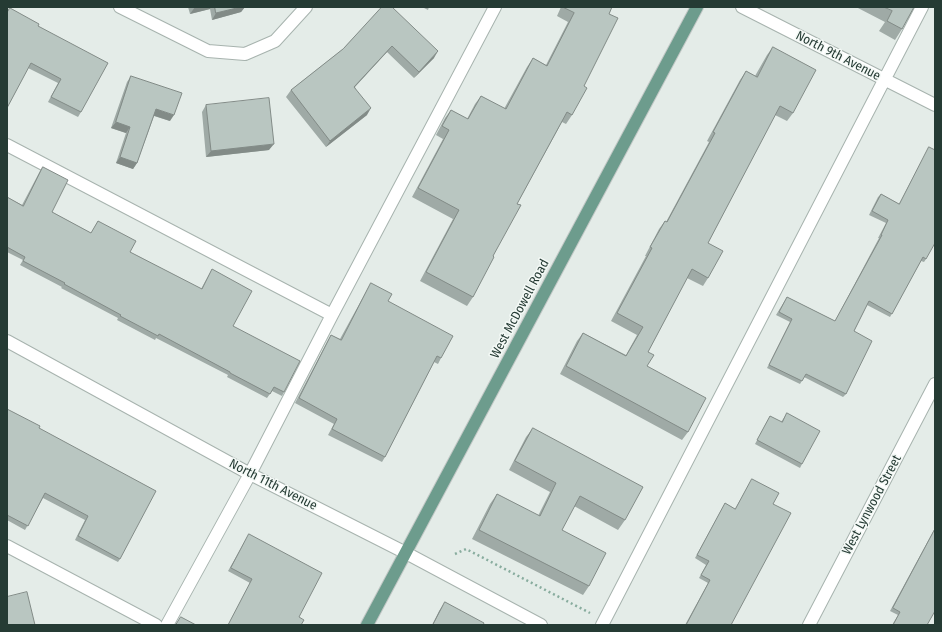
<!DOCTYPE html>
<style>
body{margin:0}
#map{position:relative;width:942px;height:632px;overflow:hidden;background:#e4ece8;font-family:"Fira Sans Condensed",sans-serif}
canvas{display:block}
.frame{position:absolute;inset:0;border:8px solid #253b34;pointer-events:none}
</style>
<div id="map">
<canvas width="942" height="632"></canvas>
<div class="frame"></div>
</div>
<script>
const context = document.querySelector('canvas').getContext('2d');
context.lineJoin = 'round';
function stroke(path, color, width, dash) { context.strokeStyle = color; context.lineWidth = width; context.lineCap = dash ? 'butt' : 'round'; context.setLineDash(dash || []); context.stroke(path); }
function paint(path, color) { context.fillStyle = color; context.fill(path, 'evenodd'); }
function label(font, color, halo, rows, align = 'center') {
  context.font = font + ' "Fira Sans Condensed",sans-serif'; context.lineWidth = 3; context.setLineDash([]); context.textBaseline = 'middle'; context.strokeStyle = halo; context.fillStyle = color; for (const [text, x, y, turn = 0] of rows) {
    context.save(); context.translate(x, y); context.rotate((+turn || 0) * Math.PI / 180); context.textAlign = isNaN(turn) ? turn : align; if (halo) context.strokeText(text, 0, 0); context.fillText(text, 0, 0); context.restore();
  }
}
const minor = new Path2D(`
 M 120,7 L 208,51 L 245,54 L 275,41 L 306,7
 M 742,7 L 935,105
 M 7,145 L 332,315
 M 7,341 L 250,474 L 406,553 L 541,625
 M 7,546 L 156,625
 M 167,625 L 250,474 L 332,315 L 495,7
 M 602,625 L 922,7
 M 809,625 L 935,384`);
const major = new Path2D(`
 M 367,625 L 697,7`);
stroke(minor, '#a7b3ae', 14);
stroke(major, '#c2c8c6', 14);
stroke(new Path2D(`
 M 455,554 L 466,549 L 590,613`), '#88ac9e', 2.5, [2, 3]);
stroke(minor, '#fff', 12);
stroke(major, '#6d9c8d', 12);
paint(new Path2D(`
 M 188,7 L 245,7 L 241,12 L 212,20 L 210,9 L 190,14 Z
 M 382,7 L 434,58 L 414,78 L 387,52 L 355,87 L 367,115 L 326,147 L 286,97 L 291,90 L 343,49 Z
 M 422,7 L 429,7 L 428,10 Z
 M 561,7 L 612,7 L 609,14 L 584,86 L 572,115 L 566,124 L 562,122 L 517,204 L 493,256 L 473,297 L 467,306 L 420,281 L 453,219 L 412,197 L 443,139 L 436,135 L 445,118 L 451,110 L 467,119 L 475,104 L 481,96 L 504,109 L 527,67 L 533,58 L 546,65 L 568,22 L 557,16 Z
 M 856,7 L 914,7 L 902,29 L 895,40 L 879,31 L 885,22 Z
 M 10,8 L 38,26 L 81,112 L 78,117 L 48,102 L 58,83 L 28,68 L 7,108 L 7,11 Z
 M 773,47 L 793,113 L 787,121 L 775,115 L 708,243 L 708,278 L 703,286 L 687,278 L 648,352 L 647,366 L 688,432 L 682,440 L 560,374 L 577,341 L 583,333 L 626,355 L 637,335 L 611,321 L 646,256 L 645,256 L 659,229 L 665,221 L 666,222 L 709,142 L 707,141 L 740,80 L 746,71 L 755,76 L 767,55 Z
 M 131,76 L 170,121 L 154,116 L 137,163 L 133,169 L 116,163 L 126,133 L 111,128 L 127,82 Z
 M 206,105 L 269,150 L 206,157 L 202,112 Z
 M 929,147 L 926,259 L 924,262 L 921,261 L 890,317 L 867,305 L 854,331 L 846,394 L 843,397 L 804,377 L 800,384 L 767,368 L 790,322 L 776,315 L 787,297 L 835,321 L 879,238 L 878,238 L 886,223 L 869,215 L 878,197 L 881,194 L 899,204 Z
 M 43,167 L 52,212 L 91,233 L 98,221 L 130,252 L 201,289 L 212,269 L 233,326 L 284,392 L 282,396 L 272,391 L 267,398 L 227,377 L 228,375 L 156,338 L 155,340 L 117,320 L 118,318 L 61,288 L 62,287 L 20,265 L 23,260 L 7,252 L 7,197 L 22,205 L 40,171 Z
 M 371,283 L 441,358 L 438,364 L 434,362 L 385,457 L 382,462 L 328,435 L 334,424 L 295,403 L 328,340 L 331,335 L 340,339 L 368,288 Z
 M 7,409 L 39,428 L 120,559 L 118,562 L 75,540 L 85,520 L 43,498 L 25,530 L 7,520 Z
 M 787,413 L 802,464 L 800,468 L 755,444 L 770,416 L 781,422 Z
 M 533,428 L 625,520 L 618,530 L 574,506 L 562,530 L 589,586 L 583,595 L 472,539 L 490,504 L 497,494 L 538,516 L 550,492 L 509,470 L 526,437 Z
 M 752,479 L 773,504 L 731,625 L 685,625 L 708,583 L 699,578 L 706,565 L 695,558 L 725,503 L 735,509 Z
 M 935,528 L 935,611 L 927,625 L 892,625 L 898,615 L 890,611 Z
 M 249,534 L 299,617 L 301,625 L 228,625 L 250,583 L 228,571 Z
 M 445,602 L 483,625 L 432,625 L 439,611 Z`), '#9faaa6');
paint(new Path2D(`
 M 195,7 L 211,7 L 210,9 L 190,14 Z
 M 241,7 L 245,7 L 241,12 L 212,20 L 216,13 Z
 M 392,46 L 387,52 L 349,93 L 354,87 Z
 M 438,51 L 434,58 L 414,78 L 419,72 Z
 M 371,108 L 367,115 L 326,147 L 330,141 Z
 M 156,109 L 174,115 L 170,121 L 152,115 Z
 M 116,122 L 130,127 L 126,133 L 111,128 Z
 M 274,144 L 269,150 L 206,157 L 211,151 Z
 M 120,157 L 137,163 L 133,169 L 116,163 Z`), '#828b87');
const building = new Path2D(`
 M 215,7 L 241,7 L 216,13 Z
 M 382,7 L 392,7 L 438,51 L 419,72 L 392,46 L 354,87 L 371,108 L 330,141 L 291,90 L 343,49 Z
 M 563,7 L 612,7 L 609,14 L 618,18 L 584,86 L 587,88 L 572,115 L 567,112 L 517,204 L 521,205 L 493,256 L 494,257 L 473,297 L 426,272 L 459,210 L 418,188 L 449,130 L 442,126 L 451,110 L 468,119 L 481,96 L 506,109 L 533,58 L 547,66 L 574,13 Z
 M 884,7 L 914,7 L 902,29 L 887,21 L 892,11 Z
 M 10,8 L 39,24 L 38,26 L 108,63 L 81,112 L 51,97 L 61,79 L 31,63 L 7,108 L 7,13 Z
 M 773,47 L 816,70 L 793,113 L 780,106 L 708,243 L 723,251 L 708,278 L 692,269 L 648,352 L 654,355 L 647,366 L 706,398 L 688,432 L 566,366 L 583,333 L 626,356 L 643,327 L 617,313 L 652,248 L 650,247 L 665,221 L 667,222 L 715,133 L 713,132 L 746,71 L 757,77 Z
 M 131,76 L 182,93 L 174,115 L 156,109 L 137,163 L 120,157 L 130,127 L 116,122 Z
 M 269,98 L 274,144 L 211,151 L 206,105 Z
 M 929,147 L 935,150 L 935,243 L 926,259 L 923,257 L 892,314 L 869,301 L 854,331 L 872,341 L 846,394 L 806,374 L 802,381 L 769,365 L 792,319 L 779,312 L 787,297 L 835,321 L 882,235 L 881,235 L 888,220 L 872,211 L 881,194 L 899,204 Z
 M 43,167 L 68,180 L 52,212 L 91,233 L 98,221 L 136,241 L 130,252 L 202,289 L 212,269 L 252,291 L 233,326 L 300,361 L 284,392 L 274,387 L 270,394 L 230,373 L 230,372 L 159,334 L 158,336 L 120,316 L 121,315 L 64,284 L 65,283 L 23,261 L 25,257 L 7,247 L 7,197 L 23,206 Z
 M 371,283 L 392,294 L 388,301 L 453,336 L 441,358 L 437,356 L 385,457 L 332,429 L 337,419 L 299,398 L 331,335 L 341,340 Z
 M 7,409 L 40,426 L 39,428 L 156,491 L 120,559 L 78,536 L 88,516 L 45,493 L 28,526 L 7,515 Z
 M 787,413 L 820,431 L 802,464 L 757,440 L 770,416 L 782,422 Z
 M 533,428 L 643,487 L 625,520 L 580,496 L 562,530 L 606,553 L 589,586 L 479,530 L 497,494 L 540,516 L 556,483 L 515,461 Z
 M 752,479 L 779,493 L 773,504 L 791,513 L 731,625 L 686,625 L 710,580 L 701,575 L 709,561 L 697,555 L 725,503 L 735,509 Z
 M 935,529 L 935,611 L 927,625 L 893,625 L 900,612 L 893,608 Z
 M 249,534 L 322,573 L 299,617 L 304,620 L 301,625 L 228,625 L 252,579 L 231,568 Z
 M 27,592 L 35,625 L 7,625 L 7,597 Z
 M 445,602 L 484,623 L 483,625 L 433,625 Z
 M 181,617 L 196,625 L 176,625 Z`);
paint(building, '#b9c6c1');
stroke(building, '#828b87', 1);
label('13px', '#253b34', '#f4f9f6', [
 ["North 9th Avenue",838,56,27],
 ["West McDowell Road",520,309,-62],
 ["North 11th Avenue",273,485,27],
 ["West Lynwood Street",872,505,-62]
]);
</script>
